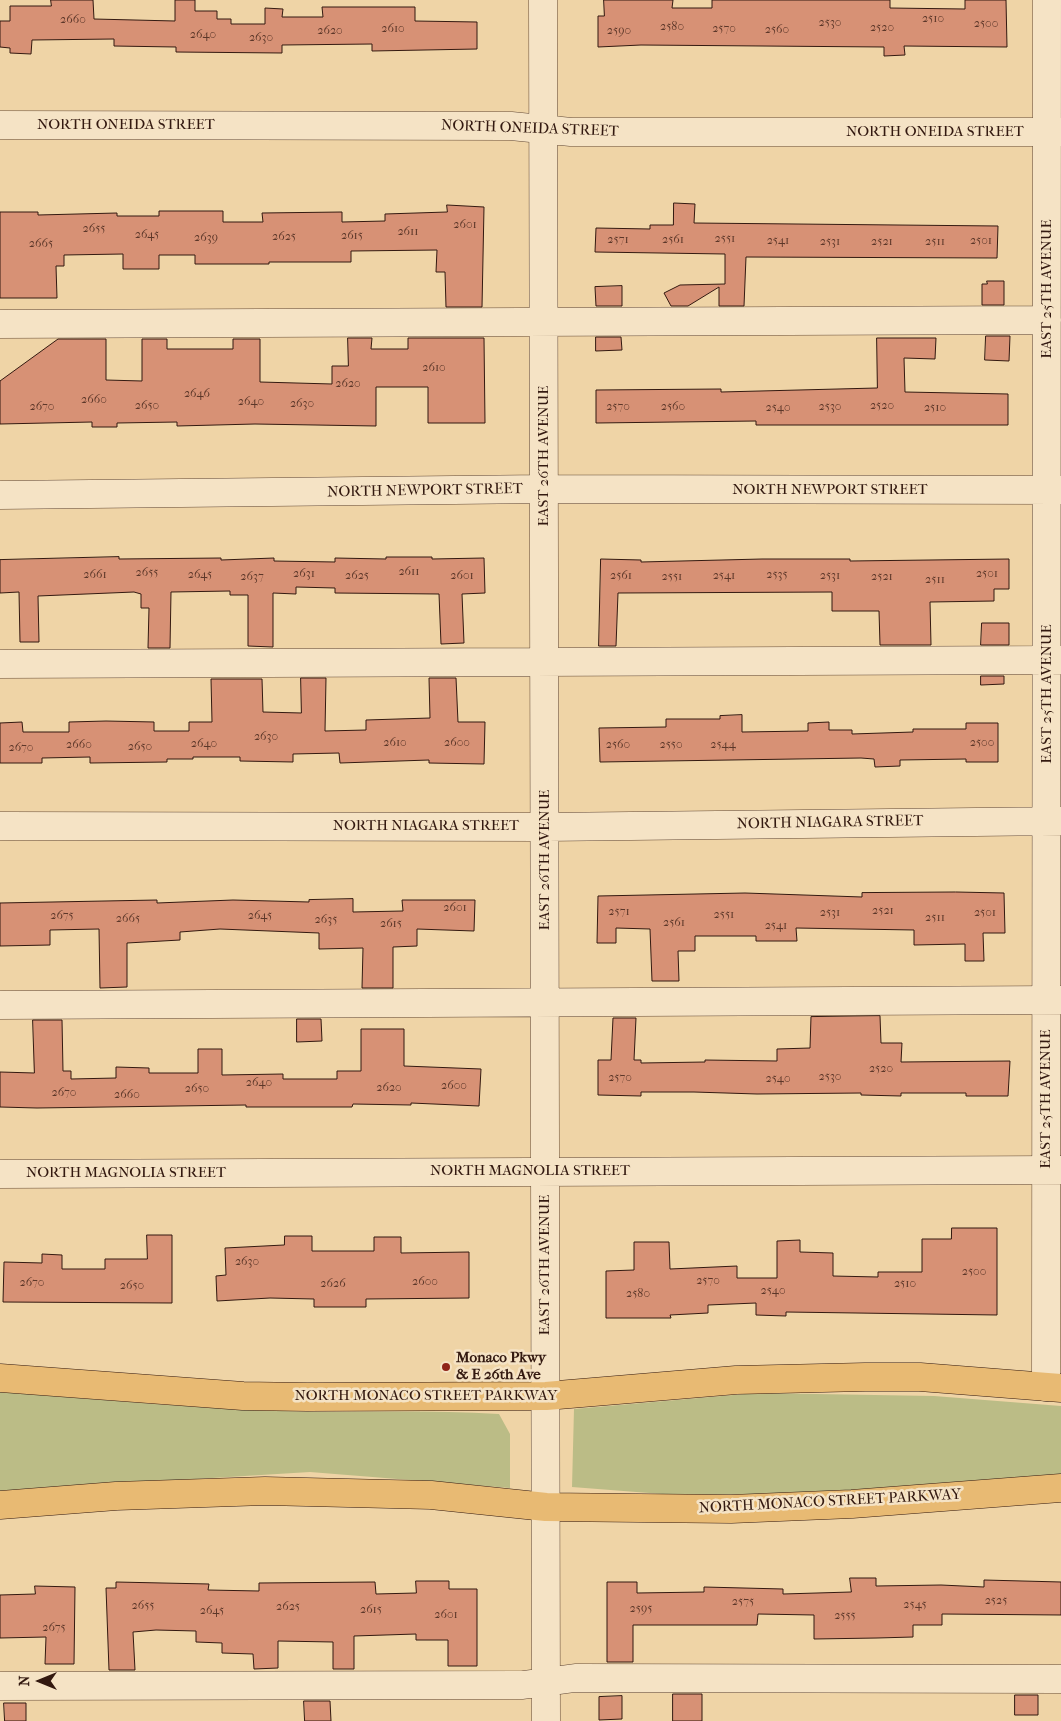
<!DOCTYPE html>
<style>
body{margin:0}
#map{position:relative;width:1061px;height:1721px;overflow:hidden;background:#efd4a6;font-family:"IM FELL French Canon",serif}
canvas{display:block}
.north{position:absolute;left:15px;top:1656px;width:50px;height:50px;-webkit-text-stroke:4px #f5e3c5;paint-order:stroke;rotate:270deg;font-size:14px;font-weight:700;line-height:20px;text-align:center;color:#331910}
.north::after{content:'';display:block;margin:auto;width:18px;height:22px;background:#331910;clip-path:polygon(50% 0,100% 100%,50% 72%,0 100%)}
</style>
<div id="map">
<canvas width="1061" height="1721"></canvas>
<div class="north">N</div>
</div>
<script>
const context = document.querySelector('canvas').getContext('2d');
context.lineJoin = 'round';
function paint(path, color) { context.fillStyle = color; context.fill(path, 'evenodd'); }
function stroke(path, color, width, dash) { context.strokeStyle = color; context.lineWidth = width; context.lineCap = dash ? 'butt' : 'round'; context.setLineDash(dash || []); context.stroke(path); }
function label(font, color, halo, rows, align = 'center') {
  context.font = font + ' "IM FELL French Canon",serif'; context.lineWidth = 5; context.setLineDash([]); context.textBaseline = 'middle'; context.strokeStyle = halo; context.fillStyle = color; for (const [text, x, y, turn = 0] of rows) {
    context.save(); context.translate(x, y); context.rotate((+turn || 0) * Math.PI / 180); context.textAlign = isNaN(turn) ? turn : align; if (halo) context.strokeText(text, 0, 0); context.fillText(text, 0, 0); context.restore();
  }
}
paint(new Path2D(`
 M 0,1392 C 84,1398 169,1406 253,1410 C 335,1414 417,1409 499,1414 L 510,1434 L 510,1488 L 310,1472 L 0,1491 Z
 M 756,1393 L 934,1396 L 1061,1406 L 1061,1478 L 840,1493 L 675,1495 L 572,1487 L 574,1409 Z`), '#bbbc86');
const building = new Path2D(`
 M 51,0 L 93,0 L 94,19 L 175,21 L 175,0 L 195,0 L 195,11 L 217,11 L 217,19 L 231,19 L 231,24 L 265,24 L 265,8 L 283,9 L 282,17 L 323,17 L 322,7 L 415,7 L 415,21 L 477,22 L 477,49 L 372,51 L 372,44 L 282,45 L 282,53 L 176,52 L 176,47 L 114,46 L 114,39 L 32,40 L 31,54 L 10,53 L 10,48 L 0,47 L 0,21 L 10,21 L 10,6 L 51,6 Z
 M 604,0 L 673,0 L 672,8 L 712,8 L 712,0 L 890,0 L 890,8 L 965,9 L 965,0 L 1006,0 L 1007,47 L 904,46 L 905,55 L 884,56 L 884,47 L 641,45 L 598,47 L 598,16 L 604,16 Z
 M 674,203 L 695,204 L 694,223 L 998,226 L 997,258 L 746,257 L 744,306 L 719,306 L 719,287 L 688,306 L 671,306 L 664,293 L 680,285 L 725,284 L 725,254 L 595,252 L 596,228 L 650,229 L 650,225 L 673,225 Z
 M 447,205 L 484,207 L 482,307 L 446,307 L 445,272 L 436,272 L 437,250 L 351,251 L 351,262 L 269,262 L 269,264 L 195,264 L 195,255 L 159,255 L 159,269 L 123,269 L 123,254 L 64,255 L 64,266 L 56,266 L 57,298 L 0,298 L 0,212 L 38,212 L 38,215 L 117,213 L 117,216 L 159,216 L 159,211 L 223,211 L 223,222 L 263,222 L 262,213 L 342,212 L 342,222 L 385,221 L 385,214 L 447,212 Z
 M 987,281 L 1004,281 L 1004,305 L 982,305 L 982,284 L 987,284 Z
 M 622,286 L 622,306 L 596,306 L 595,287 Z
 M 986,336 L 1010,336 L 1009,361 L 985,360 Z
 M 596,337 L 621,337 L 622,350 L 596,351 Z
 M 348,338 L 372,338 L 371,349 L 408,349 L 408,338 L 484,338 L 485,423 L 428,423 L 428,387 L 376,387 L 376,426 L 255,424 L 177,426 L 177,422 L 117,423 L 117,427 L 92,427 L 92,422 L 0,424 L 0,381 L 58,339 L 106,339 L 106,380 L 142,381 L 142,339 L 167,339 L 167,349 L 233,349 L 233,339 L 260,339 L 260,382 L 332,384 L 332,366 L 348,366 Z
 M 877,338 L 936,338 L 935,359 L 904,358 L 905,392 L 1008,394 L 1008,425 L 756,425 L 756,421 L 596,423 L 596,390 L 721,389 L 721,392 L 877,388 Z
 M 119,557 L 119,559 L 221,558 L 221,560 L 274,558 L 274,561 L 335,562 L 335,558 L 386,559 L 386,557 L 432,557 L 432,559 L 484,558 L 485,593 L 462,594 L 464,643 L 441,644 L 439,594 L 335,593 L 335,588 L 296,587 L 296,594 L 273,593 L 273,647 L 248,646 L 248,595 L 230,595 L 230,591 L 171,592 L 170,648 L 148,648 L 149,608 L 141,608 L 141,594 L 134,592 L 38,596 L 39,642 L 20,642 L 19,592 L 0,593 L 0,560 Z
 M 601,559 L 641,560 L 641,562 L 762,559 L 850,559 L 850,561 L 1009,559 L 1009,589 L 994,589 L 994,601 L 930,602 L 931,645 L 880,645 L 879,611 L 832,611 L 832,592 L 618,593 L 616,646 L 599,646 Z
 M 982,623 L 1009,623 L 1009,645 L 981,645 Z
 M 981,676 L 1004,676 L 1004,684 L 981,685 Z
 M 301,678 L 326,678 L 325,731 L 366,730 L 366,720 L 430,718 L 429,678 L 456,678 L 458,722 L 485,722 L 484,764 L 429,763 L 429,760 L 340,763 L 339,753 L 293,754 L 293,762 L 240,761 L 240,757 L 193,757 L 193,759 L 167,759 L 167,762 L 90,763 L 90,757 L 42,758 L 42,763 L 0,763 L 0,723 L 22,722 L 23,732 L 69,732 L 69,722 L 106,721 L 154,722 L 154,731 L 189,731 L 189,722 L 212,722 L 211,679 L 262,679 L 263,712 L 301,713 Z
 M 742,715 L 742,732 L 808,731 L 808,723 L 829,722 L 829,730 L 852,730 L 852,734 L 913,732 L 913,729 L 966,729 L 966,723 L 998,723 L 998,762 L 966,762 L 966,759 L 900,760 L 900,766 L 875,767 L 874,759 L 861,758 L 600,762 L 599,728 L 666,727 L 666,719 L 720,719 L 720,716 Z
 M 956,892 L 1004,893 L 1005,933 L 983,933 L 984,961 L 965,961 L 965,944 L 914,945 L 914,930 L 796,928 L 797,941 L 756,941 L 756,936 L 695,936 L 695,951 L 678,951 L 679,981 L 652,981 L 650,929 L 616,928 L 616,943 L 597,943 L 598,896 L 745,893 L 862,897 L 862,893 Z
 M 353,899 L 353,912 L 403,911 L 402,900 L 475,900 L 474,931 L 417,929 L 417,946 L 393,947 L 393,988 L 362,988 L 363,948 L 319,949 L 319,933 L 220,929 L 180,932 L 180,940 L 127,943 L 127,987 L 100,988 L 99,929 L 50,930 L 50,945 L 0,946 L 0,903 L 157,900 L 157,903 L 233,900 L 309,902 L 309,900 Z
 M 880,1016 L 881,1043 L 902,1043 L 901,1062 L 1010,1061 L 1008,1096 L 966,1096 L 966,1093 L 901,1093 L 901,1096 L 861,1095 L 861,1093 L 757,1094 L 694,1092 L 641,1092 L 641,1096 L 598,1095 L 598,1060 L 611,1060 L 613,1018 L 636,1018 L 634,1060 L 641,1060 L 641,1063 L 705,1062 L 705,1060 L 777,1061 L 777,1049 L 810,1048 L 811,1017 Z
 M 297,1019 L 321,1019 L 322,1041 L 297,1042 Z
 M 33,1020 L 62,1020 L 63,1071 L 71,1071 L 71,1079 L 116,1078 L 116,1067 L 149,1068 L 149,1073 L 198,1073 L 198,1049 L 222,1049 L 222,1075 L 283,1074 L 283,1079 L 337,1079 L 337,1071 L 361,1071 L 361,1029 L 404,1029 L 404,1066 L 481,1069 L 479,1106 L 411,1103 L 411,1105 L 353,1104 L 352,1107 L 246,1107 L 246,1105 L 37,1108 L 0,1107 L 0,1072 L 34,1073 Z
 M 952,1228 L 997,1228 L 997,1315 L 786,1312 L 786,1316 L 756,1315 L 756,1303 L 708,1305 L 708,1313 L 670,1315 L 671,1318 L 606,1318 L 606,1271 L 634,1270 L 634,1242 L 669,1242 L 670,1269 L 737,1266 L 737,1278 L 777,1278 L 777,1241 L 800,1240 L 800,1252 L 833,1253 L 833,1276 L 878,1277 L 878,1272 L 922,1272 L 922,1239 L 951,1239 Z
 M 147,1235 L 172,1235 L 172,1303 L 3,1302 L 4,1262 L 42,1263 L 42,1254 L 62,1255 L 62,1269 L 105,1269 L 105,1259 L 147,1259 Z
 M 285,1236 L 312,1236 L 312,1251 L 374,1251 L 374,1237 L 401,1237 L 401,1253 L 469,1252 L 469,1298 L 366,1299 L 366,1307 L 314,1307 L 314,1299 L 270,1298 L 217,1301 L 216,1276 L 226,1275 L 225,1248 L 284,1245 Z
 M 850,1578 L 876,1578 L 876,1586 L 941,1585 L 984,1587 L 984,1580 L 1061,1582 L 1061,1615 L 942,1614 L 942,1625 L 913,1625 L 913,1637 L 877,1638 L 814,1639 L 814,1615 L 758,1614 L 757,1625 L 633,1625 L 633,1662 L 607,1662 L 607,1582 L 637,1582 L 637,1593 L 704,1592 L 704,1587 L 783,1589 L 783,1594 L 851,1592 Z
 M 416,1581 L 449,1581 L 449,1589 L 477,1589 L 477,1666 L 448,1666 L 448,1640 L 416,1640 L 416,1634 L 354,1636 L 354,1669 L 333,1669 L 333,1642 L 278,1641 L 278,1668 L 254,1669 L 253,1654 L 222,1653 L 222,1643 L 196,1642 L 196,1631 L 156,1630 L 133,1632 L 135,1670 L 109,1670 L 106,1588 L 116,1588 L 116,1582 L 209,1584 L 208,1590 L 259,1591 L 259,1583 L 375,1582 L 376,1594 L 416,1593 Z
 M 35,1586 L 75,1587 L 74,1664 L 45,1664 L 46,1637 L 0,1638 L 0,1595 L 35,1594 Z
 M 673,1694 L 702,1694 L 702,1721 L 673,1721 Z
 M 1015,1695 L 1038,1695 L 1038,1715 L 1015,1715 Z
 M 622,1696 L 622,1719 L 599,1720 L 599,1697 Z
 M 304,1701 L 330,1701 L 331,1721 L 305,1721 Z
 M 4,1703 L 26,1703 L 26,1721 L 5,1721 Z`);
paint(building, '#d79175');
stroke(building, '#331910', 1);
const minor = new Path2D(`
 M 543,0 L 546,1721
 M 0,125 L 511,126 L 571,132 L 1061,132
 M 0,324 L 1047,320
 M 0,495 L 544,489 L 1061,490
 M 0,664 L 1061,660
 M 0,826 L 545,827 L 1061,821
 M 0,1005 L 1061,1000
 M 0,1174 L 1061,1170
 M 1046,1387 L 1047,0
 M 0,1686 L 523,1685 L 575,1678 L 1061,1679`);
const major = new Path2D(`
 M 0,1378 L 243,1396 L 307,1397 L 546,1396 L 736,1380 L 865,1377 L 920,1377 L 1061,1388
 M 0,1505 L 116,1496 L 265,1491 L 431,1495 L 546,1507 L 731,1509 L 852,1504 L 1061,1488`);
stroke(minor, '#624836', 29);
stroke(major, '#331910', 29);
stroke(minor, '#f5e3c5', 28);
stroke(major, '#e8ba73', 28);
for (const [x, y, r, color] of [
 [446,1367,5,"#8f2418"]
]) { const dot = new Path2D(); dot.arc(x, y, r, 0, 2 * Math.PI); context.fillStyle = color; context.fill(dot); stroke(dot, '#f5e3c5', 2); }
label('12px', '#5c3729', null, [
 ["2510",933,19],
 ["2660",73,20],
 ["2530",830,23],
 ["2500",986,24],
 ["2580",672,27],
 ["2520",882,28],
 ["2610",393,29],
 ["2570",724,29],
 ["2560",777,30],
 ["2620",330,31],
 ["2590",619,31],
 ["2640",203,35],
 ["2630",261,38],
 ["2601",465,225],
 ["2655",94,229],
 ["2611",408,232],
 ["2645",147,235],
 ["2615",352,236],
 ["2625",284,237],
 ["2639",206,238],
 ["2551",725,239],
 ["2571",618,240],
 ["2561",673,240],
 ["2541",778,241],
 ["2501",981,241],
 ["2531",830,242],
 ["2521",882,242],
 ["2511",935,242],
 ["2665",41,244],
 ["2610",434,368],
 ["2620",348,384],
 ["2646",197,394],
 ["2660",94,400],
 ["2640",251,402],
 ["2630",302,404],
 ["2650",147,406],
 ["2520",882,406],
 ["2670",42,407],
 ["2570",618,407],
 ["2560",673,407],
 ["2530",830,407],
 ["2540",778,408],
 ["2510",935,408],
 ["2611",409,572],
 ["2655",147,573],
 ["2631",304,574],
 ["2501",987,574],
 ["2661",95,575],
 ["2645",200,575],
 ["2535",777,575],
 ["2625",357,576],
 ["2601",462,576],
 ["2561",621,576],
 ["2541",724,576],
 ["2531",830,576],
 ["2637",252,577],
 ["2551",672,577],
 ["2521",882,577],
 ["2511",935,580],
 ["2630",266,737],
 ["2610",395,743],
 ["2600",457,743],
 ["2500",982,743],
 ["2640",204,744],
 ["2660",79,745],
 ["2560",618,745],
 ["2550",671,745],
 ["2544",723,745],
 ["2650",140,747],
 ["2670",21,748],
 ["2601",455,908],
 ["2521",883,911],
 ["2571",619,912],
 ["2531",830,913],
 ["2501",985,913],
 ["2551",724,915],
 ["2675",62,916],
 ["2645",260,916],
 ["2511",935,918],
 ["2665",128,919],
 ["2635",326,920],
 ["2561",674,923],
 ["2615",391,924],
 ["2541",776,926],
 ["2520",881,1069],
 ["2530",830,1077],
 ["2570",620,1078],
 ["2540",778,1079],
 ["2640",259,1083],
 ["2600",454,1086],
 ["2620",389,1088],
 ["2650",197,1089],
 ["2670",64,1093],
 ["2660",127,1095],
 ["2630",247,1262],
 ["2500",974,1272],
 ["2570",708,1281],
 ["2600",425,1282],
 ["2670",32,1283],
 ["2626",333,1284],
 ["2510",905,1284],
 ["2650",132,1286],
 ["2540",773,1291],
 ["2580",638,1294],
 ["2525",996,1601],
 ["2575",743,1602],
 ["2545",915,1605],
 ["2655",143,1606],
 ["2625",288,1607],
 ["2595",641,1609],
 ["2615",371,1610],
 ["2645",212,1611],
 ["2601",446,1615],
 ["2555",845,1616],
 ["2675",54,1628]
]);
label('15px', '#331910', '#f5e3c5', [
 ["NORTH ONEIDA STREET",126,125],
 ["NORTH ONEIDA STREET",530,129,2],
 ["NORTH ONEIDA STREET",935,132],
 ["EAST 25TH AVENUE",1047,289,-90],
 ["EAST 26TH AVENUE",544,456,-90],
 ["NORTH NEWPORT STREET",830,490],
 ["NORTH NEWPORT STREET",425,491,-1],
 ["EAST 25TH AVENUE",1047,694,-90],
 ["NORTH NIAGARA STREET",830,823,-1],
 ["NORTH NIAGARA STREET",426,826],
 ["EAST 26TH AVENUE",545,860,-90],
 ["EAST 25TH AVENUE",1046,1099,-90],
 ["NORTH MAGNOLIA STREET",530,1171],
 ["NORTH MAGNOLIA STREET",126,1173],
 ["EAST 26TH AVENUE",545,1265,-90],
 ["NORTH MONACO STREET PARKWAY",426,1396],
 ["NORTH MONACO STREET PARKWAY",830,1502,-3]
]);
label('bold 15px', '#331910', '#f5e3c5', [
 ["Monaco Pkwy",456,1358],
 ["& E 26th Ave",456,1375]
], 'left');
</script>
